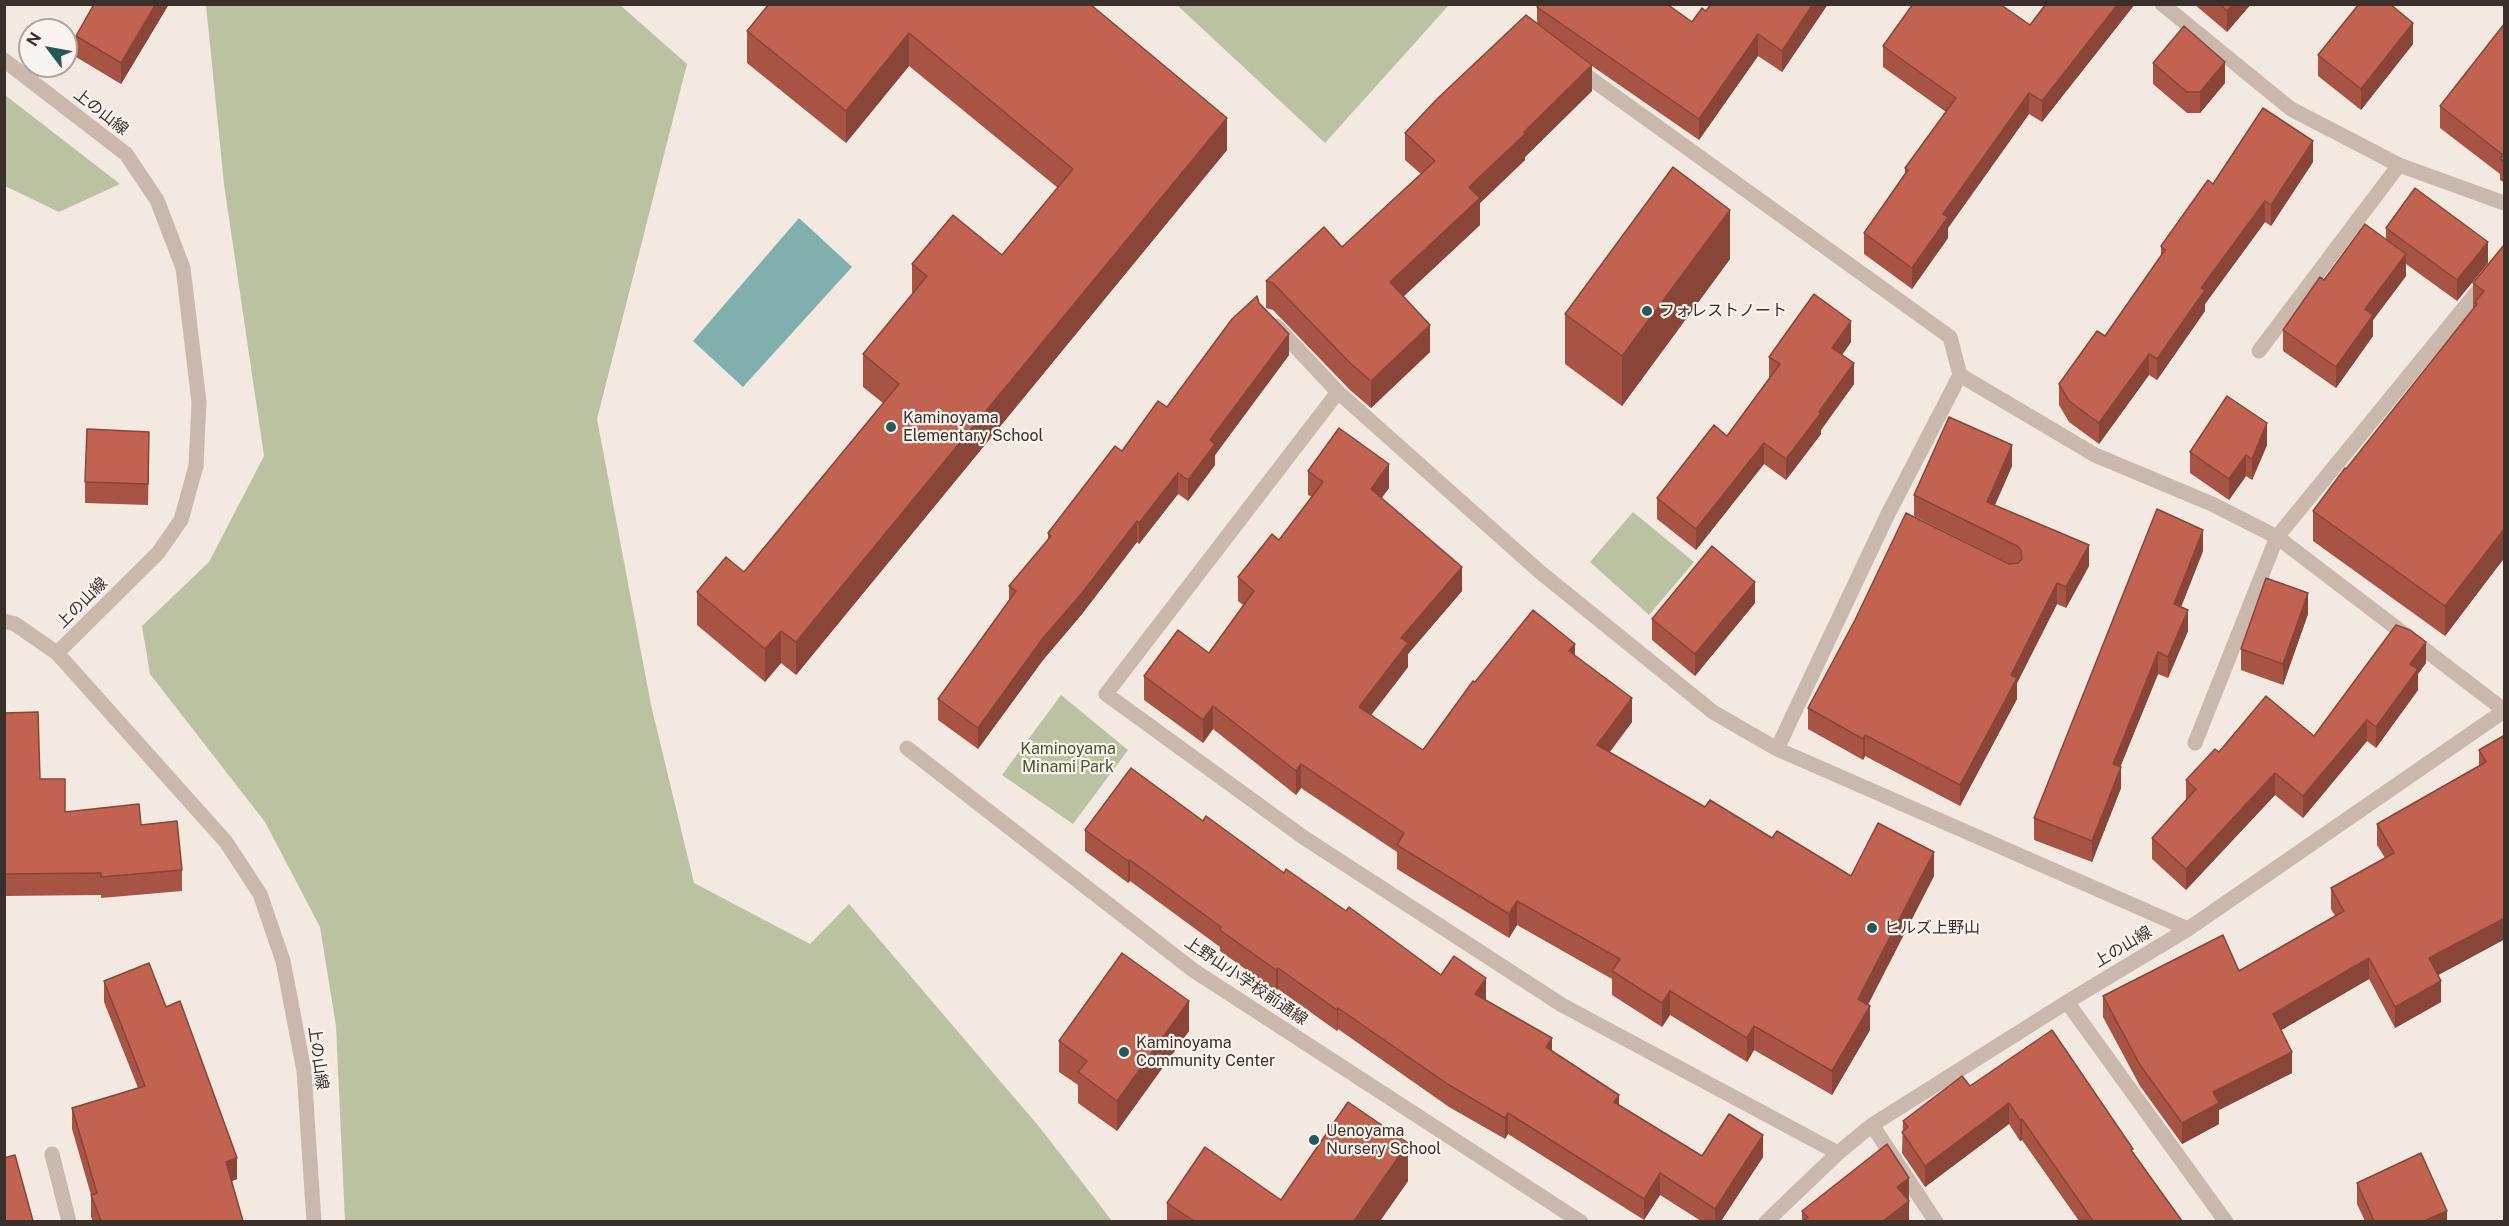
<!DOCTYPE html>
<meta charset="utf-8">
<style>
body{margin:0}
#map{position:relative;width:2509px;height:1226px;overflow:hidden;background:#f3e9e1;font-family:"Public Sans",sans-serif}
canvas{display:block}
.frame{position:absolute;inset:0;border:6px solid #3a2f2b;pointer-events:none}
.north{position:absolute;left:18px;top:18px;width:60px;height:60px;box-sizing:border-box;background:#faf3ee;border:2px solid #ada5a0;border-radius:50%;rotate:302deg;font-size:16px;font-weight:700;line-height:24px;text-align:center;color:#3a2f2b}
.north::after{content:'';display:block;margin:auto;width:21px;height:27px;background:#225a59;clip-path:polygon(50% 0,100% 100%,50% 72%,0 100%)}
</style>
<div id="map">
<canvas width="2509" height="1226"></canvas>
<div class="frame"></div>
<div class="north">N</div>
</div>
<script>
const context = document.querySelector('canvas').getContext('2d');
context.lineJoin = 'round';
function paint(path, color) { context.fillStyle = color; context.fill(path, 'evenodd'); }
function stroke(path, color, width, dash) { context.strokeStyle = color; context.lineWidth = width; context.lineCap = dash ? 'butt' : 'round'; context.setLineDash(dash || []); context.stroke(path); }
function label(font, color, halo, rows, align = 'center') {
  context.font = font + ' "Public Sans","Noto Sans JP",sans-serif'; context.lineWidth = 4.5; context.setLineDash([]); context.textBaseline = 'middle'; context.strokeStyle = halo; context.fillStyle = color; for (const [text, x, y, turn = 0] of rows) {
    context.save(); context.translate(x, y); context.rotate((+turn || 0) * Math.PI / 180); context.textAlign = isNaN(turn) ? turn : align; if (halo) context.strokeText(text, 0, 0); context.fillText(text, 0, 0); context.restore();
  }
}
paint(new Path2D(`
 M 206,5 L 620,5 L 687,64 L 597,419 L 651,705 L 694,883 L 810,944 L 849,904 L 1041,1129 L 1112,1221 L 345,1221 L 336,1026 L 320,927 L 265,822 L 150,674 L 142,626 L 209,562 L 264,456 L 224,184 Z
 M 1177,5 L 1449,5 L 1325,143 Z
 M 5,95 L 120,184 L 59,212 L 5,186 Z
 M 1633,512 L 1694,562 L 1649,615 L 1590,562 Z
 M 1061,695 L 1128,750 L 1073,824 L 1002,775 Z`), '#bac2a1');
paint(new Path2D(`
 M 799,218 L 852,267 L 743,387 L 693,341 Z`), '#81afad');
stroke(new Path2D(`
 M 2162,4 L 2291,109 L 2399,165 L 2504,203
 M 4,60 L 126,154 L 157,200 L 183,268 L 199,402 L 196,466 L 181,520 L 158,553 L 57,653
 M 1576,68 L 1950,337 L 1960,375 L 2095,455 L 2212,504 L 2277,537 L 2504,710
 M 1276,326 L 1338,392
 M 2259,351 L 2399,165
 M 4,621 L 15,624 L 57,653 L 226,842 L 260,894 L 283,961 L 304,1071 L 314,1222
 M 2195,743 L 2277,537 L 2504,259
 M 907,748 L 1193,970 L 1581,1222
 M 1777,749 L 1888,514 L 1960,375
 M 2067,1002 L 2226,1222
 M 1872,1125 L 1936,1222
 M 1838,1153 L 1562,1005 L 1303,837 L 1106,694 L 1338,392 L 1540,572 L 1713,712 L 1777,749 L 2188,929
 M 52,1154 L 69,1222
 M 1766,1222 L 1838,1153 L 1872,1125 L 2067,1002 L 2188,929 L 2504,711`), '#cbb8ad', 15);
paint(new Path2D(`
 M 94,4 L 169,4 L 121,84 L 76,57 L 76,36 Z
 M 1090,4 L 1227,150 L 796,675 L 781,663 L 765,682 L 697,625 L 697,592 L 744,572 L 883,403 L 863,387 L 863,354 L 912,295 L 912,264 L 1002,255 L 1058,188 L 909,66 L 846,143 L 747,63 L 747,31 Z
 M 1828,4 L 1782,72 L 1758,56 L 1699,140 L 1592,66 L 1592,91 L 1525,157 L 1525,160 L 1480,203 L 1480,225 L 1404,296 L 1430,352 L 1371,408 L 1350,390 L 1273,310 L 1266,308 L 1266,281 L 1342,247 L 1421,174 L 1405,160 L 1405,133 L 1537,23 L 1537,7 L 1692,22 L 1706,11 Z
 M 2046,4 L 2135,4 L 2042,122 L 2029,114 L 1948,228 L 1948,238 L 1912,289 L 1864,254 L 1864,233 L 1905,173 L 1905,168 L 1946,112 L 1883,67 L 1883,46 L 2030,25 Z
 M 2194,4 L 2251,4 L 2227,32 Z
 M 2505,23 L 2505,183 L 2500,180 L 2500,174 L 2440,128 L 2440,106 Z
 M 2413,44 L 2361,110 L 2318,76 L 2318,55 Z
 M 2153,63 L 2225,83 L 2200,113 L 2187,113 L 2153,84 Z
 M 2313,162 L 2271,226 L 2265,222 L 2205,304 L 2205,311 L 2157,380 L 2149,375 L 2099,444 L 2069,422 L 2059,405 L 2059,384 L 2105,336 L 2161,256 L 2161,246 L 2213,184 Z
 M 2386,228 L 2488,263 L 2457,301 L 2406,264 L 2406,276 L 2373,320 L 2373,336 L 2336,388 L 2283,351 L 2283,330 L 2324,280 L 2386,240 Z
 M 2505,245 L 2505,557 L 2445,636 L 2313,541 L 2313,511 L 2473,309 L 2473,283 Z
 M 1730,259 L 1622,406 L 1565,364 L 1565,314 Z
 M 1259,303 L 1289,355 L 1215,455 L 1215,465 L 1188,501 L 1178,494 L 1139,544 L 1137,542 L 1082,614 L 1043,660 L 978,749 L 938,720 L 938,699 L 1009,600 L 1009,586 L 1048,540 L 1048,533 L 1122,451 L 1167,407 Z
 M 1851,342 L 1842,355 L 1854,384 L 1821,430 L 1821,434 L 1786,480 L 1764,464 L 1696,550 L 1657,519 L 1657,498 L 1727,436 L 1769,378 L 1769,357 Z
 M 2267,445 L 2252,480 L 2246,476 L 2229,500 L 2190,473 L 2190,452 Z
 M 149,453 L 148,505 L 85,503 L 85,482 Z
 M 2012,466 L 1995,505 L 2089,566 L 2066,608 L 2057,604 L 2017,683 L 2017,699 L 1960,806 L 1865,756 L 1863,760 L 1808,729 L 1808,708 L 2010,564 L 1914,516 L 1914,495 Z
 M 1308,471 L 1389,488 L 1381,498 L 1462,591 L 1408,654 L 1408,667 L 1371,715 L 1423,750 L 1475,682 L 1575,655 L 1632,722 L 1610,752 L 1705,807 L 1851,876 L 1934,876 L 1868,1005 L 1870,1030 L 1832,1095 L 1754,1050 L 1747,1062 L 1670,1015 L 1662,1027 L 1612,995 L 1612,979 L 1517,925 L 1509,938 L 1397,869 L 1397,852 L 1301,788 L 1296,795 L 1213,729 L 1203,743 L 1144,700 L 1144,676 L 1209,653 L 1243,605 L 1238,601 L 1238,577 L 1279,540 L 1312,497 L 1308,495 Z
 M 2203,551 L 2181,607 L 2188,631 L 2168,678 L 2158,674 L 2120,767 L 2121,788 L 2092,862 L 2034,840 L 2034,818 Z
 M 1755,603 L 1695,676 L 1652,640 L 1652,619 Z
 M 2308,614 L 2283,685 L 2241,670 L 2241,649 Z
 M 2426,663 L 2418,674 L 2418,690 L 2376,748 L 2367,741 L 2303,818 L 2275,795 L 2186,890 L 2152,859 L 2152,838 L 2186,800 L 2186,780 L 2219,752 L 2314,736 Z
 M 4,713 L 40,779 L 65,812 L 141,825 L 182,870 L 182,891 L 101,898 L 101,895 L 4,896 Z
 M 2505,735 L 2505,939 L 2438,975 L 2441,1002 L 2395,1028 L 2369,979 L 2281,1030 L 2292,1073 L 2219,1110 L 2219,1124 L 2182,1144 L 2140,1086 L 2103,1017 L 2103,996 L 2239,971 L 2335,916 L 2331,909 L 2331,888 L 2385,858 L 2377,845 L 2377,824 L 2479,766 L 2479,750 Z
 M 1203,821 L 1284,873 L 1346,911 L 1441,975 L 1486,999 L 1486,1000 L 1552,1051 L 1619,1105 L 1702,1156 L 1763,1157 L 1721,1221 L 1701,1221 L 1660,1195 L 1644,1220 L 1508,1134 L 1505,1139 L 1449,1107 L 1338,1029 L 1337,1031 L 1278,989 L 1276,991 L 1220,951 L 1220,947 L 1130,881 L 1128,883 L 1085,851 L 1085,830 Z
 M 104,981 L 166,1007 L 237,1179 L 232,1181 L 243,1221 L 93,1221 L 91,1217 L 91,1195 L 72,1129 L 72,1108 L 138,1088 L 104,1002 Z
 M 1189,1031 L 1117,1131 L 1078,1103 L 1078,1085 L 1059,1072 L 1059,1041 Z
 M 1970,1086 L 2133,1153 L 2182,1221 L 2079,1221 L 2022,1140 L 2020,1141 L 2009,1124 L 1925,1187 L 1902,1153 L 1903,1121 Z
 M 1408,1181 L 1380,1221 L 1167,1221 L 1167,1203 L 1281,1200 Z
 M 2357,1183 L 2447,1221 L 2365,1221 L 2357,1204 Z
 M 1909,1199 L 1908,1200 L 1909,1221 L 1802,1221 L 1802,1211 Z`), '#a75445');
paint(new Path2D(`
 M 156,4 L 169,4 L 121,84 L 121,63 Z
 M 1813,4 L 1828,4 L 1782,72 L 1782,51 Z
 M 2118,4 L 2135,4 L 2042,122 L 2042,101 Z
 M 2233,4 L 2251,4 L 2227,32 L 2227,11 Z
 M 2413,23 L 2413,44 L 2361,110 L 2361,89 Z
 M 909,33 L 909,66 L 846,143 L 846,111 Z
 M 1758,34 L 1758,56 L 1699,140 L 1699,119 Z
 M 2225,62 L 2225,83 L 2200,113 L 2200,92 Z
 M 1592,65 L 1592,91 L 1525,157 L 1525,160 L 1480,203 L 1480,225 L 1390,309 L 1390,282 L 1469,187 Z
 M 2029,93 L 2029,114 L 1948,228 L 1948,238 L 1912,289 L 1912,268 L 1943,214 Z
 M 1227,118 L 1227,150 L 796,675 L 796,642 Z
 M 2313,141 L 2313,162 L 2271,226 L 2271,205 Z
 M 2265,201 L 2265,222 L 2205,304 L 2205,311 L 2157,380 L 2157,359 L 2201,288 Z
 M 1730,210 L 1730,259 L 1622,406 L 1622,356 Z
 M 2488,242 L 2488,263 L 2457,301 L 2457,280 Z
 M 2406,254 L 2406,276 L 2373,320 L 2373,336 L 2336,388 L 2336,367 L 2365,309 Z
 M 1851,321 L 1851,342 L 1832,369 L 1832,348 Z
 M 1430,325 L 1430,352 L 1371,408 L 1371,381 Z
 M 1289,334 L 1289,355 L 1215,455 L 1215,465 L 1188,501 L 1188,480 L 1210,440 Z
 M 2149,354 L 2149,375 L 2099,444 L 2099,423 Z
 M 1854,363 L 1854,384 L 1821,430 L 1821,434 L 1786,480 L 1786,459 Z
 M 2267,423 L 2267,445 L 2252,480 L 2252,459 Z
 M 1764,443 L 1764,464 L 1696,550 L 1696,529 Z
 M 2012,445 L 2012,466 L 1987,523 L 1987,502 Z
 M 2246,455 L 2246,476 L 2229,500 L 2229,479 Z
 M 1389,464 L 1389,488 L 1371,513 L 1371,489 Z
 M 1178,473 L 1178,494 L 1139,544 L 1139,523 Z
 M 1137,521 L 1137,542 L 1082,614 L 1043,660 L 978,749 L 978,728 L 1043,638 Z
 M 2505,528 L 2505,557 L 2445,636 L 2445,606 Z
 M 2203,530 L 2203,551 L 2174,625 L 2174,604 Z
 M 2089,545 L 2089,566 L 2066,608 L 2066,587 Z
 M 1462,567 L 1462,591 L 1408,654 L 1408,667 L 1359,731 L 1359,707 L 1401,638 Z
 M 1755,582 L 1755,603 L 1695,676 L 1695,654 Z
 M 2057,583 L 2057,604 L 2017,683 L 2017,699 L 1960,806 L 1960,785 L 2011,675 Z
 M 2308,593 L 2308,614 L 2283,685 L 2283,664 Z
 M 2188,610 L 2188,631 L 2168,678 L 2168,657 Z
 M 781,631 L 781,663 L 765,682 L 765,649 Z
 M 2426,642 L 2426,663 L 2418,674 L 2418,690 L 2376,748 L 2376,727 L 2410,664 Z
 M 1575,644 L 1575,668 L 1569,651 Z
 M 2158,652 L 2158,674 L 2113,785 L 2113,764 Z
 M 1632,698 L 1632,722 L 1597,768 L 1597,745 Z
 M 1213,706 L 1213,729 L 1203,743 L 1203,720 Z
 M 2367,720 L 2367,741 L 2303,818 L 2303,796 Z
 M 1865,735 L 1865,756 L 1863,760 L 1863,739 Z
 M 1301,764 L 1301,788 L 1296,795 L 1296,771 Z
 M 2121,767 L 2121,788 L 2092,862 L 2092,841 Z
 M 2275,773 L 2275,795 L 2186,890 L 2186,869 Z
 M 1934,852 L 1934,876 L 1858,1023 L 1858,999 Z
 M 1130,860 L 1130,881 L 1128,883 L 1128,861 Z
 M 1517,901 L 1517,925 L 1509,938 L 1509,914 Z
 M 2505,918 L 2505,939 L 2429,980 L 2429,958 Z
 M 2369,958 L 2369,979 L 2273,1035 L 2273,1014 Z
 M 1278,968 L 1278,989 L 1276,991 L 1276,970 Z
 M 1486,978 L 1486,999 L 1475,1015 L 1475,994 Z
 M 2441,981 L 2441,1002 L 2395,1028 L 2395,1007 Z
 M 1670,991 L 1670,1015 L 1662,1027 L 1662,1003 Z
 M 1189,1001 L 1189,1031 L 1117,1131 L 1117,1101 Z
 M 1870,1006 L 1870,1030 L 1832,1095 L 1832,1071 Z
 M 1338,1008 L 1338,1029 L 1337,1031 L 1337,1010 Z
 M 1754,1026 L 1754,1050 L 1747,1062 L 1747,1038 Z
 M 1552,1038 L 1552,1059 L 1546,1047 Z
 M 2292,1052 L 2292,1073 L 2219,1110 L 2219,1124 L 2182,1144 L 2182,1123 L 2213,1092 Z
 M 1619,1095 L 1619,1116 L 1614,1102 Z
 M 2009,1103 L 2009,1124 L 1925,1187 L 1925,1166 Z
 M 1508,1113 L 1508,1134 L 1505,1139 L 1505,1118 Z
 M 2022,1119 L 2022,1140 L 2020,1141 L 2020,1120 Z
 M 1763,1135 L 1763,1157 L 1721,1221 L 1715,1221 L 1715,1209 Z
 M 1408,1143 L 1408,1181 L 1380,1221 L 1354,1221 Z
 M 237,1158 L 237,1179 L 226,1183 L 226,1162 Z
 M 1660,1173 L 1660,1195 L 1644,1220 L 1644,1199 Z
 M 1909,1178 L 1909,1199 L 1897,1208 L 1897,1187 Z
 M 1909,1201 L 1909,1221 L 1883,1221 Z
 M 2447,1211 L 2447,1221 L 2424,1221 Z`), '#884538');
const building = new Path2D(`
 M 94,4 L 156,4 L 121,63 L 76,36 Z
 M 769,4 L 1090,4 L 1227,118 L 796,642 L 781,631 L 765,649 L 697,592 L 726,557 L 744,572 L 899,384 L 863,354 L 927,276 L 912,264 L 953,215 L 1002,255 L 1073,169 L 909,33 L 846,111 L 747,31 Z
 M 1539,4 L 1667,4 L 1692,22 L 1702,8 L 1706,11 L 1711,4 L 1813,4 L 1782,51 L 1758,34 L 1699,119 L 1537,7 Z
 M 1913,4 L 2000,4 L 2030,25 L 2046,4 L 2118,4 L 2042,101 L 2029,93 L 1943,214 L 1948,217 L 1912,268 L 1864,233 L 1908,170 L 1905,168 L 1956,98 L 1883,46 Z
 M 2220,4 L 2233,4 L 2227,11 Z
 M 2359,4 L 2390,4 L 2413,23 L 2361,89 L 2318,55 Z
 M 1526,15 L 1592,65 L 1524,132 L 1525,134 L 1469,187 L 1480,198 L 1390,282 L 1430,325 L 1371,381 L 1350,363 L 1273,283 L 1266,281 L 1324,227 L 1342,247 L 1435,161 L 1405,133 L 1437,99 Z
 M 2505,23 L 2505,162 L 2500,159 L 2503,155 L 2440,106 Z
 M 2184,26 L 2225,62 L 2200,92 L 2187,92 L 2153,63 Z
 M 2263,108 L 2313,141 L 2271,205 L 2265,201 L 2201,288 L 2205,290 L 2157,359 L 2149,354 L 2099,423 L 2069,401 L 2059,384 L 2097,331 L 2105,336 L 2165,250 L 2161,246 L 2208,180 L 2213,184 Z
 M 1673,167 L 1730,210 L 1622,356 L 1565,314 Z
 M 2415,188 L 2488,242 L 2457,280 L 2386,228 Z
 M 2365,224 L 2406,254 L 2365,309 L 2373,315 L 2336,367 L 2283,330 L 2320,277 L 2324,280 Z
 M 2504,245 L 2505,528 L 2445,606 L 2313,511 L 2345,468 L 2346,469 L 2477,304 L 2475,302 L 2484,291 L 2473,283 Z
 M 1814,294 L 1851,321 L 1832,348 L 1854,363 L 1819,412 L 1821,413 L 1786,459 L 1764,443 L 1696,529 L 1657,498 L 1714,425 L 1727,436 L 1780,364 L 1769,357 Z
 M 1257,296 L 1259,303 L 1289,334 L 1210,440 L 1215,444 L 1188,480 L 1178,473 L 1139,523 L 1137,521 L 1082,593 L 1043,638 L 978,728 L 938,699 L 1016,591 L 1009,586 L 1051,536 L 1048,533 L 1115,446 L 1122,451 L 1158,401 L 1167,407 L 1232,319 Z
 M 2227,396 L 2267,423 L 2252,459 L 2246,455 L 2229,479 L 2190,452 Z
 M 1949,417 L 2012,445 L 1987,502 L 2089,545 L 2066,587 L 2057,583 L 2011,675 L 2017,678 L 1960,785 L 1865,735 L 1863,739 L 1808,708 L 1855,620 L 1906,513 L 2009,564 L 2018,563 L 2022,559 L 2021,550 L 2017,546 L 1914,495 Z
 M 1339,428 L 1389,464 L 1371,489 L 1462,567 L 1401,638 L 1408,643 L 1359,707 L 1423,750 L 1473,681 L 1475,682 L 1533,610 L 1575,644 L 1569,651 L 1632,698 L 1597,745 L 1705,807 L 1710,800 L 1772,838 L 1777,831 L 1851,876 L 1878,823 L 1934,852 L 1858,999 L 1870,1006 L 1832,1071 L 1754,1026 L 1747,1038 L 1670,991 L 1662,1003 L 1612,971 L 1620,959 L 1517,901 L 1509,914 L 1397,845 L 1404,833 L 1301,764 L 1296,771 L 1213,706 L 1203,720 L 1144,676 L 1178,630 L 1209,653 L 1254,591 L 1238,577 L 1272,534 L 1279,540 L 1323,482 L 1308,471 Z
 M 87,429 L 149,432 L 148,484 L 85,482 Z
 M 2157,509 L 2203,530 L 2174,604 L 2188,610 L 2168,657 L 2158,652 L 2113,764 L 2121,767 L 2092,841 L 2034,818 Z
 M 1712,546 L 1755,582 L 1695,654 L 1652,619 Z
 M 2266,578 L 2308,593 L 2283,664 L 2241,649 Z
 M 2396,625 L 2410,630 L 2426,642 L 2410,664 L 2418,669 L 2376,727 L 2367,720 L 2303,796 L 2275,773 L 2186,869 L 2152,838 L 2196,789 L 2186,780 L 2215,749 L 2219,752 L 2266,696 L 2314,736 Z
 M 38,712 L 40,779 L 65,779 L 65,812 L 139,804 L 141,825 L 177,821 L 182,870 L 101,877 L 101,873 L 4,874 L 4,713 Z
 M 2505,735 L 2505,918 L 2429,958 L 2441,981 L 2395,1007 L 2369,958 L 2273,1014 L 2292,1052 L 2213,1092 L 2219,1103 L 2182,1123 L 2140,1065 L 2103,996 L 2223,935 L 2239,971 L 2344,911 L 2331,888 L 2394,853 L 2377,824 L 2486,762 L 2479,750 Z
 M 1131,768 L 1203,821 L 1206,816 L 1284,873 L 1286,869 L 1346,911 L 1349,907 L 1441,975 L 1454,956 L 1486,978 L 1475,994 L 1552,1038 L 1546,1047 L 1619,1095 L 1614,1102 L 1702,1156 L 1729,1114 L 1763,1135 L 1715,1209 L 1660,1173 L 1644,1199 L 1508,1113 L 1505,1118 L 1449,1085 L 1338,1008 L 1337,1010 L 1278,968 L 1276,970 L 1220,930 L 1221,927 L 1130,860 L 1128,861 L 1085,830 Z
 M 1122,953 L 1189,1001 L 1117,1101 L 1078,1072 L 1087,1061 L 1059,1041 Z
 M 149,963 L 166,1007 L 180,1001 L 237,1158 L 226,1162 L 243,1221 L 101,1221 L 91,1195 L 97,1193 L 72,1108 L 145,1086 L 104,981 Z
 M 2052,1030 L 2133,1149 L 2131,1150 L 2182,1221 L 2093,1221 L 2022,1119 L 2020,1120 L 2009,1103 L 1925,1166 L 1902,1132 L 1908,1127 L 1903,1121 L 1962,1076 L 1970,1086 Z
 M 1348,1102 L 1408,1143 L 1354,1221 L 1194,1221 L 1167,1203 L 1205,1147 L 1281,1200 Z
 M 1887,1144 L 1909,1178 L 1897,1187 L 1909,1201 L 1883,1221 L 1804,1221 L 1808,1218 L 1802,1211 Z
 M 2421,1153 L 2447,1211 L 2424,1221 L 2374,1221 L 2357,1183 Z
 M 15,1155 L 33,1221 L 4,1221 L 4,1158 Z`);
paint(building, '#c26250');
stroke(building, '#884538', 1.5);
for (const [x, y, r, color] of [
 [1647,311,6,"#225a59"],
 [891,427,6,"#225a59"],
 [1872,928,6,"#225a59"],
 [1124,1052,6,"#225a59"],
 [1314,1140,6,"#225a59"]
]) { const dot = new Path2D(); dot.arc(x, y, r, 0, 2 * Math.PI); context.fillStyle = color; context.fill(dot); stroke(dot, '#faf3ee', 2); }
label('16px', '#3a2f2b', '#faf3ee', [
 ["上の山線",101,112,38],
 ["上の山線",82,603,-45],
 ["上の山線",2123,947,-31],
 ["上野山小学校前通線",1246,981,34],
 ["上の山線",318,1058,82]
]);
label('16px', '#3a2f2b', '#faf3ee', [
 ["フォレストノート",1659,311],
 ["Kaminoyama",903,418],
 ["Elementary School",903,436],
 ["ヒルズ上野山",1884,928],
 ["Kaminoyama",1136,1043],
 ["Community Center",1136,1061],
 ["Uenoyama",1326,1131],
 ["Nursery School",1326,1149]
], 'left');
label('16px', '#4c5730', '#faf3ee', [
 ["Kaminoyama",1068,749],
 ["Minami Park",1068,767]
]);
</script>
